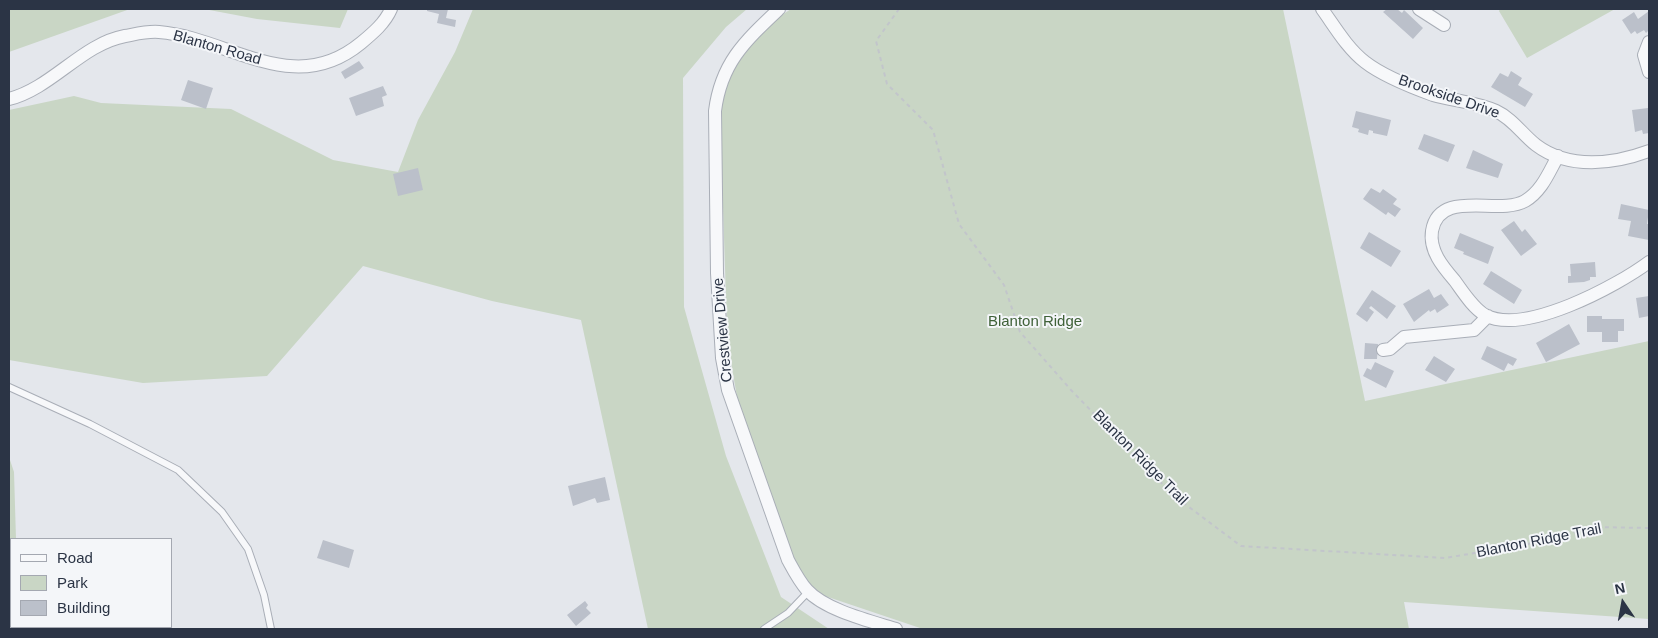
<!DOCTYPE html>
<style>
body{margin:0}
#map{position:relative;width:1658px;height:638px;overflow:hidden;background:#e4e7ec;font-family:Arial,sans-serif}
canvas{display:block}
.frame{position:absolute;inset:0;border:10px solid #2b3445;pointer-events:none}
.legend{position:absolute;left:10px;top:538px;width:162px;height:90px;box-sizing:border-box;background:#f4f6f9;border:1px solid #a4a8b1;margin:0;padding:6px 9px;list-style:none;font-size:15px;color:#2b3445}
.legend li{display:flex;align-items:center;gap:10px;height:25px}
.legend b{width:25px;border:1px solid #a4a8b1}
.north{position:absolute;left:1598px;top:578px;width:50px;height:50px;-webkit-text-stroke:4px #f4f6f9;paint-order:stroke;rotate:348deg;font-size:14px;font-weight:700;line-height:20px;text-align:center;color:#2b3445}
.north::after{content:'';display:block;margin:auto;width:18px;height:22px;background:#2b3445;clip-path:polygon(50% 0,100% 100%,50% 72%,0 100%)}
</style>
<div id="map">
<canvas width="1658" height="638"></canvas>
<div class="frame"></div>
<ul class="legend">
<li><b style="height:6px;background:#f7f8fa"></b>Road</li>
<li><b style="height:14px;background:#c9d6c5"></b>Park</li>
<li><b style="height:14px;background:#bbc0ca"></b>Building</li>
</ul>
<div class="north">N</div>
</div>
<script>
const context = document.querySelector('canvas').getContext('2d');
context.lineJoin = 'round';
function paint(path, color) { context.fillStyle = color; context.fill(path, 'evenodd'); }
function stroke(path, color, width, dash) { context.strokeStyle = color; context.lineWidth = width; context.lineCap = dash ? 'butt' : 'round'; context.setLineDash(dash || []); context.stroke(path); }
function label(font, color, halo, rows, align = 'center') {
  context.font = font + ' Arial,sans-serif'; context.lineWidth = 4; context.setLineDash([]); context.textBaseline = 'middle'; context.strokeStyle = halo; context.fillStyle = color; for (const [text, x, y, turn = 0] of rows) {
    context.save(); context.translate(x, y); context.rotate((+turn || 0) * Math.PI / 180); context.textAlign = isNaN(turn) ? turn : align; if (halo) context.strokeText(text, 0, 0); context.fillText(text, 0, 0); context.restore();
  }
}
paint(new Path2D(`
 M 9,9 L 130,9 L 9,52 Z
 M 204,9 L 348,9 L 340,28 L 257,19 Z
 M 473,9 L 747,9 L 726,27 L 683,78 L 684,307 L 726,456 L 781,597 L 829,629 L 648,629 L 581,320 L 492,301 L 363,266 L 267,376 L 143,383 L 9,360 L 9,110 L 74,96 L 101,103 L 231,109 L 333,160 L 398,172 L 418,120 L 455,52 Z
 M 791,9 L 1283,9 L 1365,401 L 1649,341 L 1649,619 L 1404,602 L 1409,629 L 923,629 L 822,595 C 805,583 798,568 790,549 L 737,397 L 732,368 L 727,328 L 720,117 C 724,72 754,32 791,9 Z
 M 1500,9 L 1615,9 L 1527,58 L 1499,11 Z
 M 9,457 L 14,472 L 16,539 L 11,539 L 11,567 L 9,568 Z`), '#c9d6c5');
paint(new Path2D(`
 M 427,9 L 448,9 L 446,18 L 456,20 L 455,27 L 437,23 L 439,14 L 427,11 Z
 M 1387,9 L 1397,9 L 1402,13 L 1404,10 L 1423,28 L 1413,39 L 1383,12 Z
 M 1649,11 L 1649,30 L 1646,33 L 1644,30 L 1637,34 L 1635,31 L 1631,34 L 1622,20 L 1634,12 L 1638,19 Z
 M 359,61 L 364,68 L 345,79 L 341,72 Z
 M 1511,71 L 1522,78 L 1518,85 L 1533,94 L 1525,107 L 1491,87 L 1500,73 L 1508,77 Z
 M 188,80 L 213,88 L 206,109 L 181,100 Z
 M 383,86 L 387,95 L 382,97 L 384,106 L 356,116 L 349,98 Z
 M 1648,108 L 1649,133 L 1643,134 L 1642,130 L 1635,132 L 1632,110 Z
 M 1356,111 L 1391,120 L 1387,136 L 1373,133 L 1373,131 L 1369,130 L 1368,135 L 1358,132 L 1359,129 L 1352,127 Z
 M 1424,134 L 1455,145 L 1448,162 L 1418,149 Z
 M 1473,150 L 1503,164 L 1498,178 L 1466,168 Z
 M 418,168 L 423,190 L 398,196 L 393,174 Z
 M 1371,188 L 1380,193 L 1383,189 L 1397,199 L 1393,204 L 1401,209 L 1395,217 L 1388,212 L 1386,215 L 1363,199 Z
 M 1621,204 L 1649,210 L 1647,224 L 1649,224 L 1649,240 L 1628,236 L 1631,221 L 1618,219 Z
 M 1514,221 L 1522,232 L 1525,229 L 1537,244 L 1521,256 L 1501,230 Z
 M 1369,232 L 1401,251 L 1391,267 L 1360,248 Z
 M 1460,233 L 1494,247 L 1488,264 L 1463,254 L 1464,252 L 1454,248 Z
 M 1595,262 L 1596,277 L 1590,277 L 1590,280 L 1584,282 L 1568,283 L 1568,276 L 1571,276 L 1570,264 Z
 M 1491,271 L 1522,290 L 1514,304 L 1483,284 Z
 M 1429,289 L 1434,298 L 1441,294 L 1449,305 L 1437,313 L 1435,309 L 1430,312 L 1429,310 L 1414,322 L 1403,304 Z
 M 1372,290 L 1396,306 L 1387,319 L 1371,306 L 1369,308 L 1374,312 L 1367,322 L 1356,314 Z
 M 1649,296 L 1649,316 L 1639,318 L 1636,298 Z
 M 1587,316 L 1602,316 L 1602,319 L 1624,319 L 1624,331 L 1618,331 L 1618,342 L 1602,342 L 1602,332 L 1587,332 Z
 M 1569,324 L 1580,344 L 1546,362 L 1536,343 Z
 M 1365,343 L 1378,344 L 1377,359 L 1364,359 Z
 M 1487,346 L 1517,359 L 1513,366 L 1508,363 L 1504,371 L 1481,359 Z
 M 1434,356 L 1455,369 L 1446,382 L 1425,370 Z
 M 1375,362 L 1394,371 L 1386,388 L 1363,376 L 1367,368 L 1371,370 Z
 M 605,477 L 610,500 L 597,503 L 595,498 L 573,506 L 568,486 Z
 M 323,540 L 354,550 L 349,568 L 317,558 Z
 M 585,601 L 588,605 L 586,608 L 591,613 L 576,626 L 567,615 Z`), '#bbc0ca');
const lane = new Path2D(`
 M 9,387 L 90,424 L 178,470 L 222,512 L 248,549 L 264,595 L 271,629
 M 764,629 L 788,613 L 808,592`);
const street = new Path2D(`
 M 779,9 C 745,41 721,63 715,111 L 717,273 L 722,358 L 728,390 L 788,560 C 794,571 799,581 807,590 C 825,610 870,621 896,629
 M 1322,9 C 1335,27 1347,48 1365,62 C 1383,76 1411,87 1433,95 C 1454,101 1476,102 1496,111 C 1513,119 1522,134 1536,145 C 1569,170 1614,164 1649,151
 M 1419,9 L 1444,25
 M 1649,42 L 1644,55 L 1649,72
 M 9,99 C 52,88 82,44 125,36 C 136,34 147,31 159,32 C 230,38 293,99 361,43 C 373,33 385,23 391,9
 M 1558,156 C 1549,172 1542,191 1525,201 C 1498,216 1439,188 1432,231 C 1429,251 1443,267 1455,281 C 1463,292 1473,308 1485,315 C 1524,336 1617,286 1649,262
 M 1383,350 L 1390,349 L 1404,337 L 1474,330 L 1488,316`);
stroke(lane, '#a9aeb7', 8);
stroke(street, '#a9aeb7', 14);
stroke(new Path2D(`
 M 899,9 L 876,41 L 887,84 L 933,130 L 959,224 L 1004,285 L 1020,332 L 1071,390 L 1173,495 L 1241,546 L 1445,558 L 1528,544 L 1595,527 L 1649,528`), '#c2c5cb', 2, [4, 4]);
stroke(lane, '#f7f8fa', 6);
stroke(street, '#f7f8fa', 12);
label('15px', '#2b3445', '#f4f6f9', [
 ["Blanton Road",217,48,16],
 ["Brookside Drive",1449,97,19],
 ["Crestview Drive",723,330,-95],
 ["Blanton Ridge Trail",1140,458,45],
 ["Blanton Ridge Trail",1539,541,-11]
]);
label('15px', '#3f6138', '#f4f6f9', [
 ["Blanton Ridge",1035,322]
]);
</script>
